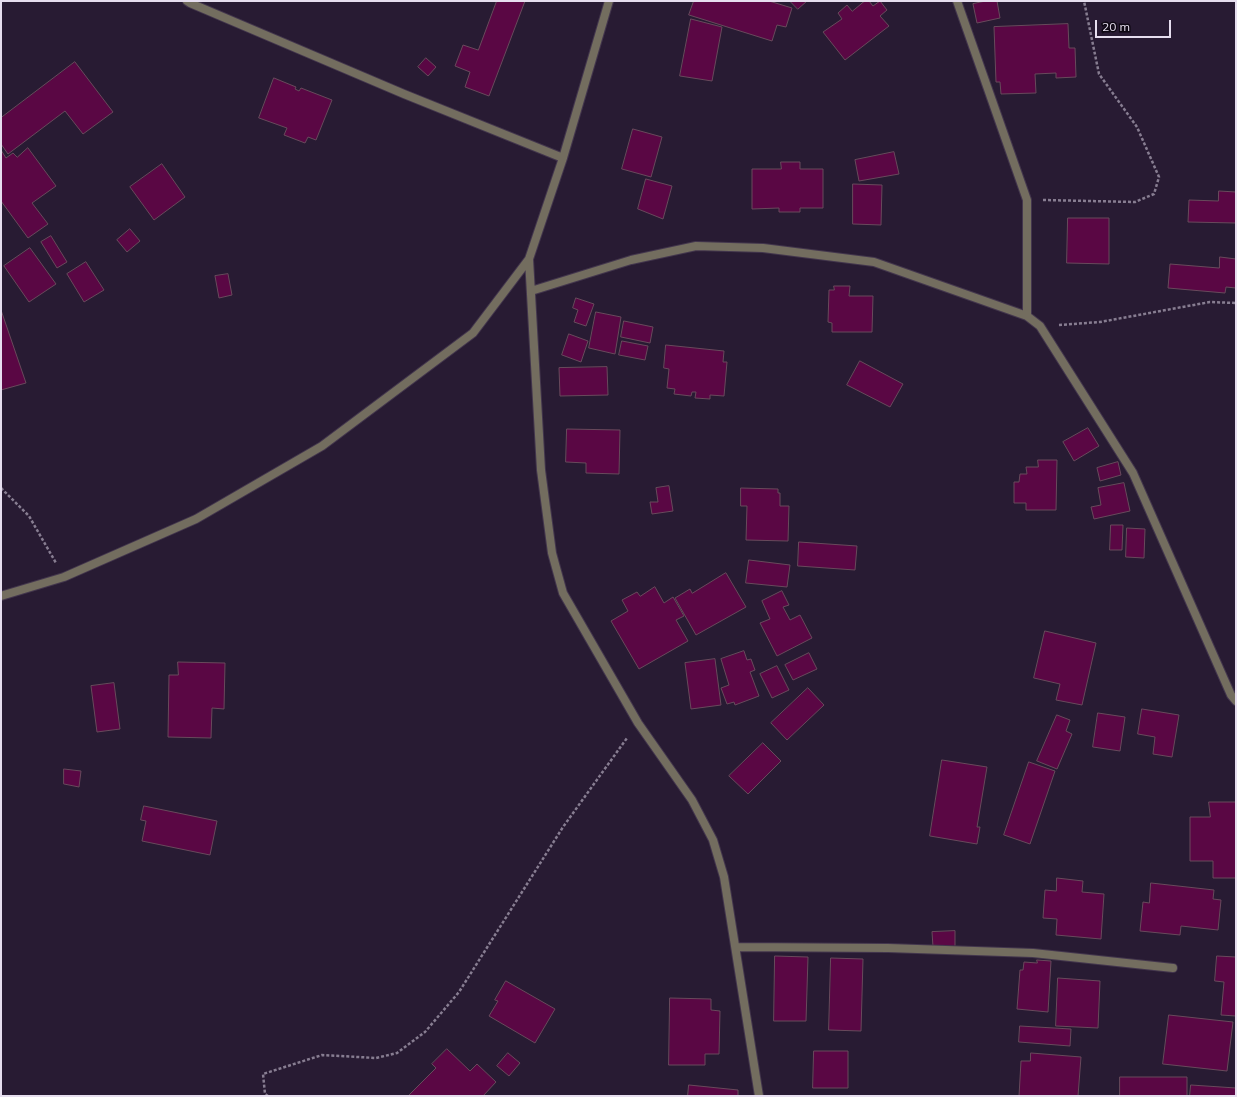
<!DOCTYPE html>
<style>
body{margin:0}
#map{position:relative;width:1237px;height:1097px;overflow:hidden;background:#281b33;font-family:Mulish,sans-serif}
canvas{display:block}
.frame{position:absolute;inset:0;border:2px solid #e6deef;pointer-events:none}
.scale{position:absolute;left:1095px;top:20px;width:76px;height:18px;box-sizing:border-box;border:2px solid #e6deef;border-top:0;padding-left:5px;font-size:12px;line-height:14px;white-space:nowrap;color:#e6deef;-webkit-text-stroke:3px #0e0813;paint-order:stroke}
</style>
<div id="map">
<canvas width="1237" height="1097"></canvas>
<div class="frame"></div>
<div class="scale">20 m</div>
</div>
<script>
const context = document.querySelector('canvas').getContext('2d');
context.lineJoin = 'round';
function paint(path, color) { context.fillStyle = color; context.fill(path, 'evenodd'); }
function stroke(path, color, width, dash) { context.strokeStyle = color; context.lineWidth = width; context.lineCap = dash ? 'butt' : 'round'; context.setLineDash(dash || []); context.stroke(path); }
const building = new Path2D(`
 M 497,1 L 525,1 L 489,96 L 465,87 L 470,72 L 455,66 L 463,45 L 478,50 Z
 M 694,1 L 769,1 L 792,8 L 786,27 L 777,25 L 772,41 L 689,15 Z
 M 790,1 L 807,1 L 798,9 Z
 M 865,1 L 869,1 L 873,6 L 880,1 L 887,10 L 880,16 L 889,26 L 845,60 L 823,32 L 842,19 L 838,13 L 847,5 L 852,11 Z
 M 986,1 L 997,1 L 1000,18 L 977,23 L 973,4 Z
 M 691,19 L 722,27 L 712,81 L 680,76 Z
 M 1068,24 L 1069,48 L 1075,48 L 1076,77 L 1056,78 L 1056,73 L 1035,74 L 1036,93 L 1001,94 L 1000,82 L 996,82 L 994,27 Z
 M 426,58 L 436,67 L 428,76 L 418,67 Z
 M 75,62 L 113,112 L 83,134 L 65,111 L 8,154 L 1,144 L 1,118 Z
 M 274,78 L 296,87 L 295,89 L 299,91 L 301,88 L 332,100 L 316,140 L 308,137 L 305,143 L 284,135 L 287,128 L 259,118 Z
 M 633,129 L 662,137 L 651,177 L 622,169 Z
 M 28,148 L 56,186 L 32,203 L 48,224 L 28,238 L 1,201 L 1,150 L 6,158 L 13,153 L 17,157 Z
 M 894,152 L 899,174 L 859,181 L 855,160 Z
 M 781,162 L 800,162 L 800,169 L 823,169 L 823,208 L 800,208 L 800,212 L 779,212 L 779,208 L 752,209 L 752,169 L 781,169 Z
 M 162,164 L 185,197 L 154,220 L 130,187 Z
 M 646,179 L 672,186 L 663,219 L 638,209 Z
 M 853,184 L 882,185 L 881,225 L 853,224 Z
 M 1219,191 L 1236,192 L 1236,223 L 1188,222 L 1189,200 L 1218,201 Z
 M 1068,218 L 1109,218 L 1109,264 L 1067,263 Z
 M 130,229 L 140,241 L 127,252 L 117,240 Z
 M 51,236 L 67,262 L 57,268 L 41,242 Z
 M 30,248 L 56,284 L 29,302 L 4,266 Z
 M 1220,257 L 1236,259 L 1236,288 L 1226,287 L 1225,293 L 1168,288 L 1170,264 L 1219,268 Z
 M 86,262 L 104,290 L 84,302 L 67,274 Z
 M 228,274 L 232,295 L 219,298 L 215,276 Z
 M 834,286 L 850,286 L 849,296 L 873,296 L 872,332 L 832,332 L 832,323 L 828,322 L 829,290 L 834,290 Z
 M 576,298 L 594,304 L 586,326 L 574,322 L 578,310 L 573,308 Z
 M 1,310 L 26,383 L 1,390 Z
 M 596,312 L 621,317 L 615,354 L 589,348 Z
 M 624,321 L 653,327 L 650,343 L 621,337 Z
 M 569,334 L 588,341 L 581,362 L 562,355 Z
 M 622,341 L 648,346 L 645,360 L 619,355 Z
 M 666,345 L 724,351 L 723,362 L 727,362 L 724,396 L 710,395 L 710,399 L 695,398 L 696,392 L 692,392 L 691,396 L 674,394 L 675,389 L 667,388 L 669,369 L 664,368 Z
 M 860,361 L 903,384 L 890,407 L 847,385 Z
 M 607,367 L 608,395 L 560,396 L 559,368 Z
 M 1088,428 L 1099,446 L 1074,461 L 1063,442 Z
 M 567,429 L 620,430 L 619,474 L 586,473 L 586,463 L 566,462 Z
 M 1038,460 L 1057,460 L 1056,510 L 1026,510 L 1026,503 L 1014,503 L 1014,482 L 1019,482 L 1020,474 L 1027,474 L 1026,467 L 1038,467 Z
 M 1118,462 L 1121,475 L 1100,481 L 1097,468 Z
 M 1124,483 L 1130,511 L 1094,519 L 1091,507 L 1101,505 L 1098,488 Z
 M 669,486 L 673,511 L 652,514 L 650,502 L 658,502 L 656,488 Z
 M 741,488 L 778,489 L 778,493 L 780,493 L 780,506 L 789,506 L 788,541 L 746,540 L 747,506 L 741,506 Z
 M 1111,525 L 1123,525 L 1122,550 L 1110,550 Z
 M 1127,528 L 1145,529 L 1144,558 L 1126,557 Z
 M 799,542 L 857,546 L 855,570 L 798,566 Z
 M 749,560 L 790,565 L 787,587 L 746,583 Z
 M 726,573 L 746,607 L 696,635 L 675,598 L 690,589 L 692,593 Z
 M 655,587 L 664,603 L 673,597 L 684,616 L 676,620 L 688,641 L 639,669 L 611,621 L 628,611 L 622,600 L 637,592 L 640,596 Z
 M 782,591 L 789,605 L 783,607 L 790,620 L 800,615 L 812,638 L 777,656 L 760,623 L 770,619 L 762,601 Z
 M 1045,631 L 1096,643 L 1082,705 L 1056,700 L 1060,684 L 1034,678 Z
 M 744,651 L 747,660 L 751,659 L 755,670 L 750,672 L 759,696 L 735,705 L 734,702 L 727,704 L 721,688 L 729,685 L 721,659 Z
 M 809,653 L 817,669 L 793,680 L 785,665 Z
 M 715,659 L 721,705 L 691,709 L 685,663 Z
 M 178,662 L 225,663 L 224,709 L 212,708 L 211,738 L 168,737 L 169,675 L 178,675 Z
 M 777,666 L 789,690 L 772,698 L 760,674 Z
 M 114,683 L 120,729 L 97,732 L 91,686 Z
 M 808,688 L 824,705 L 787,740 L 771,723 Z
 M 1142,709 L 1179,715 L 1172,757 L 1153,754 L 1155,737 L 1138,734 Z
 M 1098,713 L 1125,717 L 1120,751 L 1093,747 Z
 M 1057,715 L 1070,720 L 1066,731 L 1072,734 L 1057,769 L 1037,761 Z
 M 763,743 L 781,761 L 748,794 L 729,776 Z
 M 942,760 L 987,767 L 977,827 L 980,827 L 977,844 L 930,836 Z
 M 1029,762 L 1055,771 L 1030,844 L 1004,835 Z
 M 64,769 L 81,771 L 79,787 L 64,784 Z
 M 1209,802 L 1236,802 L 1236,878 L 1213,878 L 1213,861 L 1190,861 L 1190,817 L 1210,817 Z
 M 144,806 L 217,821 L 210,855 L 142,841 L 146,821 L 141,820 Z
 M 1057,878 L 1083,881 L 1082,892 L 1104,894 L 1101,939 L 1056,935 L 1057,919 L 1043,918 L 1045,890 L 1056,891 Z
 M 1151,883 L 1214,890 L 1213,899 L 1221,900 L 1218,930 L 1181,926 L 1180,935 L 1140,931 L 1143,902 L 1149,903 Z
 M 955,931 L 955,947 L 933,947 L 932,932 Z
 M 775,956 L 808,957 L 806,1021 L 774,1021 Z
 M 1217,956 L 1236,957 L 1236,1016 L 1221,1015 L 1224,982 L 1215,981 Z
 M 831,958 L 863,959 L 861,1031 L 829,1030 Z
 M 1037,960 L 1051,961 L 1048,1012 L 1017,1009 L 1020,970 L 1023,970 L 1024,962 L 1037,963 Z
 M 1058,978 L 1100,981 L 1098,1028 L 1056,1026 Z
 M 506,981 L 555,1009 L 535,1043 L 489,1016 L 498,1001 L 495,1000 Z
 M 670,998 L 711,999 L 711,1010 L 720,1011 L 719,1054 L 705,1054 L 705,1065 L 669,1065 Z
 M 1169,1015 L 1233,1022 L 1227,1071 L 1163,1064 Z
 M 1020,1026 L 1071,1029 L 1070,1046 L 1019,1042 Z
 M 447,1049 L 470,1071 L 477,1064 L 496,1082 L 483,1096 L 411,1096 L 409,1095 L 436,1068 L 432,1064 Z
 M 814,1051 L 848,1051 L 848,1088 L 813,1088 Z
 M 508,1053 L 520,1063 L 509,1076 L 497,1066 Z
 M 1031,1053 L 1081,1057 L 1078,1096 L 1019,1096 L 1021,1061 L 1030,1061 Z
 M 1120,1077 L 1187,1077 L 1187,1096 L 1120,1096 Z
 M 689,1085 L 738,1090 L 738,1096 L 688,1096 Z
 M 1191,1085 L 1236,1088 L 1236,1096 L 1190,1096 Z`);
paint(building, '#5a0744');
stroke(building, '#684a5c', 1);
const street = new Path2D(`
 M 187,1 L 190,3 L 404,94 L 563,158
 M 957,1 L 1027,200 L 1027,316
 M 529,259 L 541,470 L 552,553 L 563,593 L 638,723 L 692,800 L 713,840 L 724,877 L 759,1096
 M 531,291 L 631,260 L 696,246 L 763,248 L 874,262 L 1027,316 L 1040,326 L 1133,473 L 1231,695 L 1236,701
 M 1,596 L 64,577 L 196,519 L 322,446 L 473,333 L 529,259 L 563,158 L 609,1
 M 736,947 L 888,948 L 1033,953 L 1173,968`);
stroke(street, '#43364d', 10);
stroke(new Path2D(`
 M 1043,200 L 1135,202 L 1154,194 L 1159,177 L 1137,127 L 1099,74 L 1084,1
 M 1059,325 L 1100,322 L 1210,302 L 1236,303
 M 1,488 L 29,516 L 56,563
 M 268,1096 L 265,1094 L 263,1074 L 322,1055 L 376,1058 L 397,1053 L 425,1032 L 459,992 L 563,827 L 627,738`), '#877d91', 2.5, [3, 2]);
stroke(street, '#736d5f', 8);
</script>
